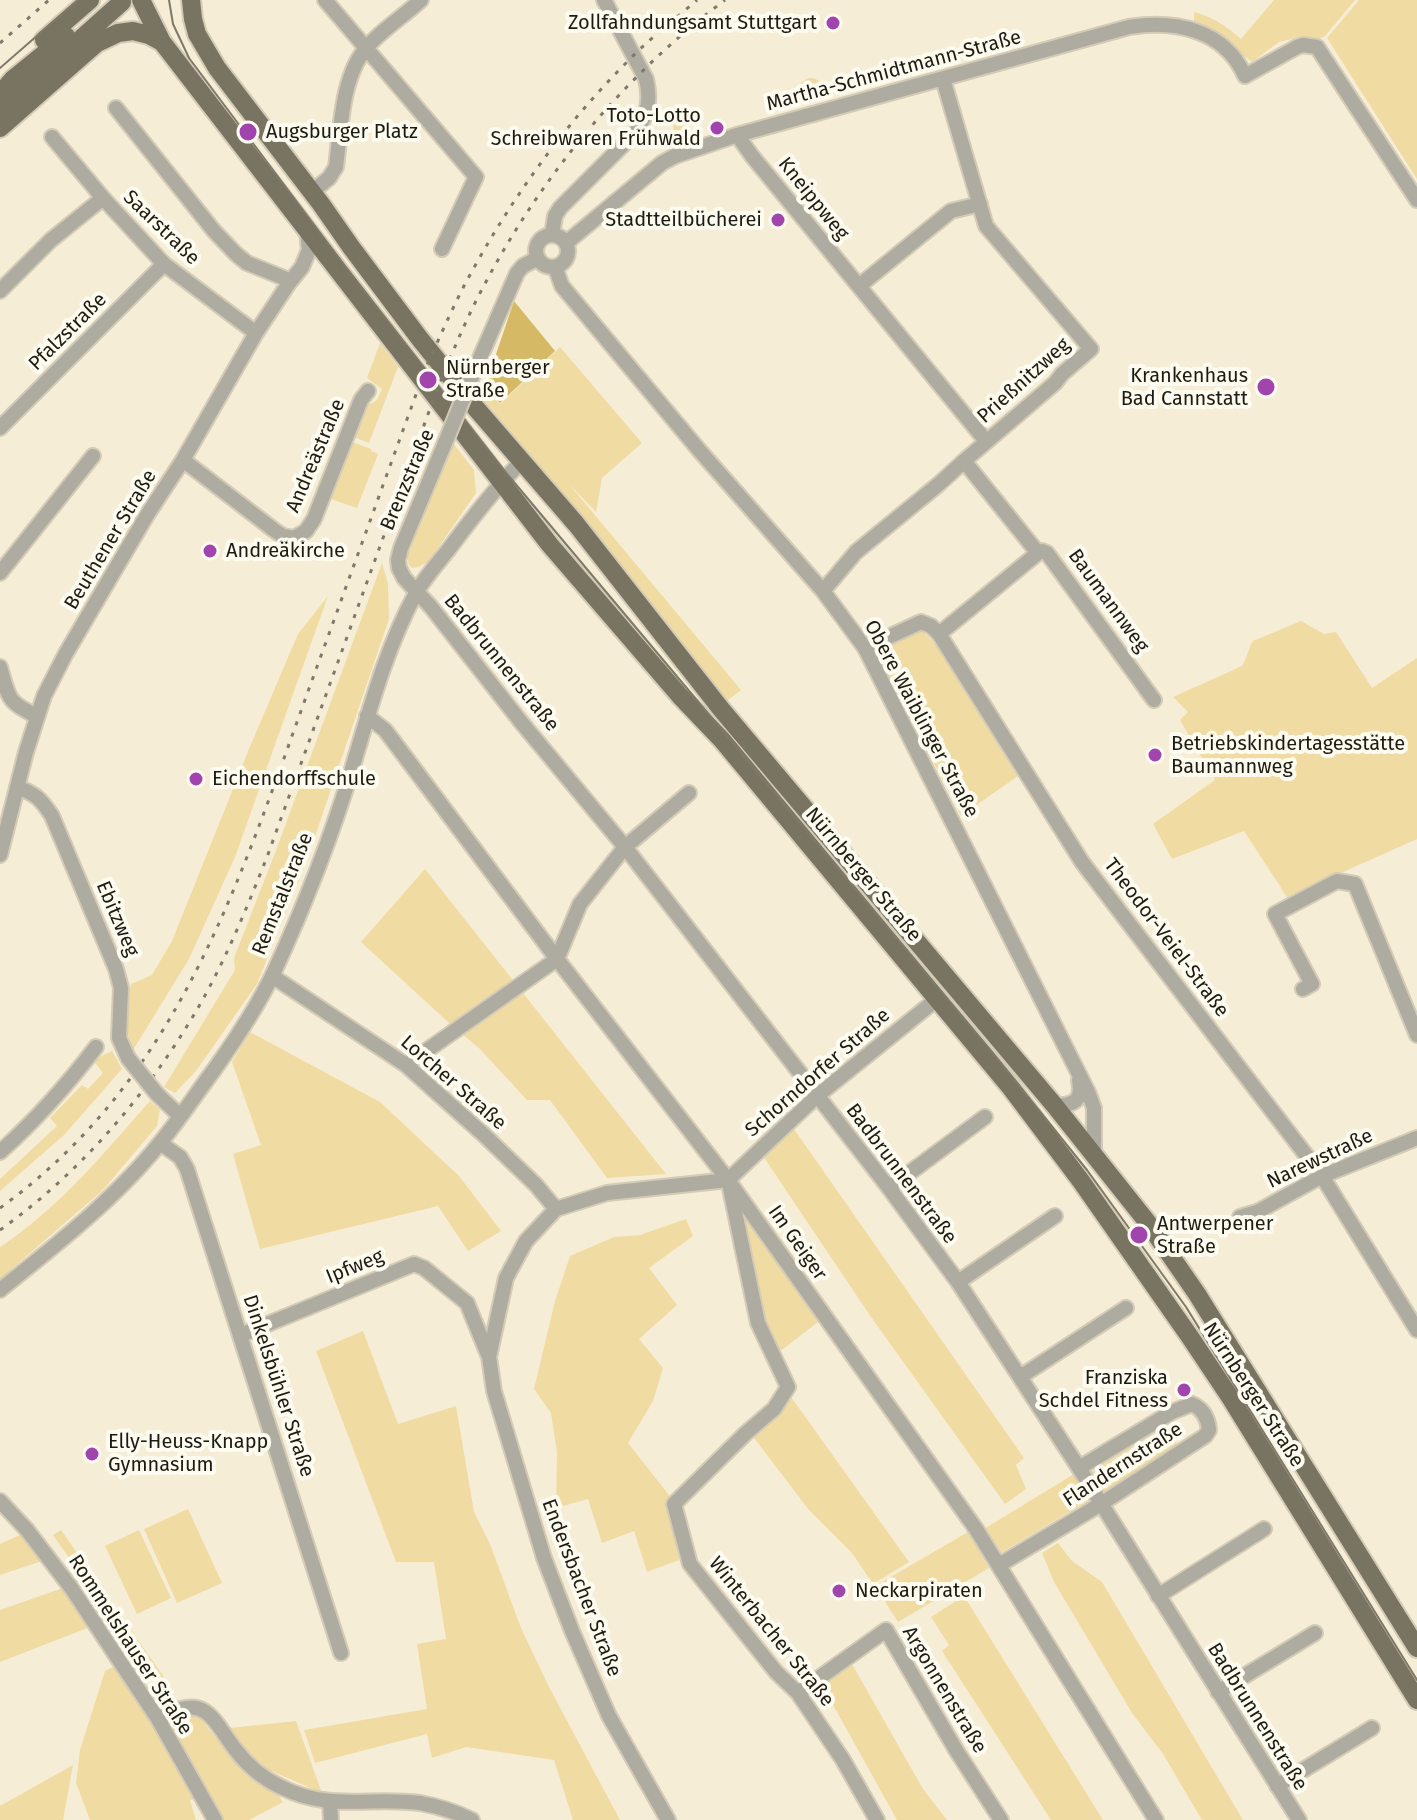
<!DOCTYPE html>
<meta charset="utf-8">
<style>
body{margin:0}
canvas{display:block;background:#f6edd6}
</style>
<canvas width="1417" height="1820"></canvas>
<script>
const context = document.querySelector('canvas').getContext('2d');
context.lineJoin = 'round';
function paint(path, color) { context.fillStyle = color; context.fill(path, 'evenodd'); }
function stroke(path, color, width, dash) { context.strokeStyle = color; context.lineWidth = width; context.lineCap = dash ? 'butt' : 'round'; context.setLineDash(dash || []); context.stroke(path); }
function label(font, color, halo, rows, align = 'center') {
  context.font = font + ' "Fira Sans",sans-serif'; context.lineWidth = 8; context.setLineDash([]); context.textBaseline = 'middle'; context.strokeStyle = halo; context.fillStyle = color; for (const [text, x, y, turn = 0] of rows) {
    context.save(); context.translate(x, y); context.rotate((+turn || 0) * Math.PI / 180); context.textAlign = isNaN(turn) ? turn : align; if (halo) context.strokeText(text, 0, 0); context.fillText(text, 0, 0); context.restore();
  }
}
paint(new Path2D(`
 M 1274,0 L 1355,0 L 1325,36 L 1317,40 L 1301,37 L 1279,42 L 1252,62 L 1223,40 L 1194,22 L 1194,12 C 1213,17 1226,26 1241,39 Z
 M 1359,0 L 1417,0 L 1417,179 L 1327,38 Z
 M799 90a12 12 0 1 1 24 0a12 12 0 1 1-24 0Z
 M 683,112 L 690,127 L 674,132 L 672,115 Z
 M 380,343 L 398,367 L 369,443 L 351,436 L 362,409 L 377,400 L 382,389 L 367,378 Z
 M 560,347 L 642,443 L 602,478 L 596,512 L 569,484 L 741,690 L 723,704 L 589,525 L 482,398 L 485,387 L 500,404 Z
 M 350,441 L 371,449 L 371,451 L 378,454 L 357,508 L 328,498 Z
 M 453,443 L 474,470 L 476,493 L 429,561 L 419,567 L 412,568 L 409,565 L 407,557 Z
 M 382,563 L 388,584 L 389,619 L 307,860 L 257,984 L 196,1071 L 175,1093 L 164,1087 L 235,970 L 234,958 L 275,853 Z
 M 328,596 L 235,857 L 189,959 L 133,1050 C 124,1031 127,1004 131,984 L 152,975 L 172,941 L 249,749 L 298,634 Z
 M 1301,621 L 1324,634 L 1336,632 L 1372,688 L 1417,658 L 1417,839 L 1287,897 L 1244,831 L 1172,859 L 1153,824 L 1215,780 L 1180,720 L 1188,712 L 1173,697 L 1242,666 C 1247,658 1248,649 1253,641 Z
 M 921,628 L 948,660 L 1018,776 L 961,816 L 876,651 Z
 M 425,869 L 666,1174 L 607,1178 L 550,1100 L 527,1100 L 480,1049 L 449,1023 L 361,942 Z
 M 250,1032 L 380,1102 L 459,1176 L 501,1231 L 468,1251 L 438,1206 L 260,1249 L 233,1154 L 261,1145 L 232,1062 Z
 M 112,1051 L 122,1069 L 64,1135 L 0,1191 L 0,1179 L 57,1126 L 50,1118 L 82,1085 L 88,1089 L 103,1073 L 93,1060 Z
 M 150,1101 L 160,1110 L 157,1126 L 103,1190 L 0,1279 L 0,1247 C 59,1208 104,1153 150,1101 Z
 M 794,1129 L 1024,1458 L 1016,1465 L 1026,1489 L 1005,1504 L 871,1317 L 763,1156 Z
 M 737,1204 L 818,1322 L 778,1353 L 763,1318 Z
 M 686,1219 L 693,1236 L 649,1268 L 677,1305 L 639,1339 L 663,1368 L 653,1401 L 628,1443 L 669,1495 L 679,1560 L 647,1572 L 634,1531 L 602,1543 L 588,1499 L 556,1508 L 557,1452 L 551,1413 L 534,1389 L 555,1301 L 570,1256 L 614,1237 L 640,1235 Z
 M 363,1331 L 398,1424 L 456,1406 L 474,1512 L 490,1544 L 521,1628 L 549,1687 L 620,1820 L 573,1820 L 554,1760 L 466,1747 L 432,1758 L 427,1734 L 315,1763 L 304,1730 L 427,1709 L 417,1644 L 446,1639 L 434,1562 L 396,1562 L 316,1351 Z
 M 789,1394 L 909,1562 L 873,1584 L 852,1553 L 809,1510 L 751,1434 Z
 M 1166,1426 L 1179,1446 L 1103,1492 L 1091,1472 Z
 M 1074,1474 L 1089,1500 L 999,1554 L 984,1529 Z
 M 188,1509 L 222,1583 L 177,1603 L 144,1529 Z
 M 61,1530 L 173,1690 L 165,1695 L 53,1535 Z
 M 139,1530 L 171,1598 L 137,1614 L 105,1546 Z
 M 968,1532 L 989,1568 L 898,1622 L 875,1586 Z
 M 20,1535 L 42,1561 L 0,1575 L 0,1544 Z
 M 1058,1543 L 1072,1561 L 1102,1582 L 1243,1820 L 1202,1820 L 1163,1754 L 1132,1713 L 1054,1582 L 1042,1553 Z
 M 63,1588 L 90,1627 L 0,1662 L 0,1610 Z
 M 964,1596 L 1103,1820 L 1051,1820 L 942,1651 L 949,1645 L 931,1617 Z
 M 852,1664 L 923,1789 L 947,1820 L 897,1820 L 822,1685 Z
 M 113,1667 L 120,1675 L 159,1735 L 196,1799 L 190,1800 L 196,1820 L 90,1820 L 76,1783 L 80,1750 L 105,1671 Z
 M 196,1713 L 232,1758 L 278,1794 L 283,1802 L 249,1820 L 220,1820 L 170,1728 L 174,1718 Z
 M 296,1721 L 322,1793 L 260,1766 L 229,1728 Z
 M 73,1765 L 63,1820 L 0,1820 L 0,1806 Z`), '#f0dca2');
paint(new Path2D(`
 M 514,301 L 555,351 L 500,403 L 485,387 Z`), '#d6b965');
const minor = new Path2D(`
 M 325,0 L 476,177 L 442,249
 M 116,108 L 214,231 L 236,254 L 247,263 L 284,278 L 289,283
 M 737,135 L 752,156 L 986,441
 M 52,137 L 103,198 L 164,264 L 256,333
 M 312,192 L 329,178 L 336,167 C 341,129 341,75 368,46 C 383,29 404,16 421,0
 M 552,235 L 555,216 L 560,208 L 637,131 C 648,113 651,99 646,79 L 604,0
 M536 251a16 16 0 1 1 32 0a16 16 0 1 1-32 0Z
 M 566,243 L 662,163 L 675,156 L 737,135 L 1129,27 C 1175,20 1224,29 1245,76 L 1297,47 L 1303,45 L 1317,47 L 1417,200
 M 555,267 L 562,286 L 699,450 L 823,591 L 865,648 L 1088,1092 L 1094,1108 L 1094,1154
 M 859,286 L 951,211 L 980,204
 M 0,291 L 51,240 L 103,198
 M 476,367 L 517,273 L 523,266 L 538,258
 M 0,428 L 164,264
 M 445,443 L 401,548 L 398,560 L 399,568 L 404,578 L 431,607 L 521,722 L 625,847 L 889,1188 L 958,1282 L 1079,1468 L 1299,1820
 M 183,460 L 274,530 L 283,536 L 294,538 L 306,531 L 314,519 L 361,400 L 368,391
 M 964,461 L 1038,553 L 1042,551 L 1047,553 L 1154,700
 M 0,573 L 93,456
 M 823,591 L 856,552 L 939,484 L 964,461 L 1055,383 L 1062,374 L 1091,349 L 986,226 L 943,79
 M 939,634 L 1038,553
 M 865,648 L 921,622 L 931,626 L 939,634 L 1082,862 L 1322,1176 L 1417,1330
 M 0,667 C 9,697 6,702 37,716
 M 367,716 L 385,730 L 557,959 L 728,1180 L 976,1529 L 1156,1820
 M 17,787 C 36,794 41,799 52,816 L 116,969 L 121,988 L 119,1038 L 128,1058
 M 0,855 L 26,752 L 44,696 L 65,655 L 147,515 L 183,460 L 256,333 L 289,283 L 302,267 L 309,250 L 307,231
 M 272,976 L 406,1065 L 483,1134 L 536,1185 L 556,1209
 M 1303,989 L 1312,984 L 1275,914 L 1337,881 L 1355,884 L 1417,1035
 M 406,1065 L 557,959 L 580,904 L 625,847 L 689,793
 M 157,1094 L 180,1116
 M 1055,1106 C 1074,1105 1083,1101 1079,1080
 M 160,1143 L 180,1157 L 187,1169 L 341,1653
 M 0,1152 C 36,1120 67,1085 96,1047
 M 728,1180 L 817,1096 L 937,999
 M 730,1188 L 758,1323 L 788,1387 L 774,1409 L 746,1433 L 674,1504 L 690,1564 L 776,1672 L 798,1693 L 843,1760 L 877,1820
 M 889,1188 L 985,1117
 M 1240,1217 L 1257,1212 L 1322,1176 L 1417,1138
 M 958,1282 L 1055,1216
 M 0,1290 C 56,1245 115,1199 160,1143 C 179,1120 196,1094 214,1070 C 236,1039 258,1006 274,972 C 304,907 331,838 352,769 C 370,709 386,648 416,593 C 425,577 438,563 449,549 C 472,518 495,488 522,461
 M 241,1335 L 414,1264 L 424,1268 L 467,1303 L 489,1357 L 494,1391 L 544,1558 L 572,1631 L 609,1716 L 668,1820
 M 489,1357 L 506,1278 L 526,1241 L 556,1209 L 607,1193 L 728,1180
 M 1020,1377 L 1126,1308
 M 0,1501 L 27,1530 L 72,1589 L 158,1719 L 215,1820
 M 999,1565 L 1101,1504 L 1205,1436 L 1209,1430 C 1208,1418 1203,1409 1192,1404 L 1172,1412 L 1079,1468
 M 1158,1596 L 1264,1529
 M 1218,1692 L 1315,1633
 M 798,1693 L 886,1630 L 956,1750 L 1001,1820
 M 158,1719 C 171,1712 190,1702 204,1711 C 216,1718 226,1738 235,1749 C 247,1765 264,1779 281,1787 C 330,1812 371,1796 420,1803 C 437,1806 456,1812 472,1820
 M 1277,1786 L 1372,1728
 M 330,1802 L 331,1820`);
const major = new Path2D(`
 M 141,0 L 162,42 L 550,545 L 680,696 L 722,740 L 1011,1088 L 1081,1181 L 1190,1337 L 1230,1397 L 1417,1700
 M 191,0 L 193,19 L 197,34 L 217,68 L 321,204 L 351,247 L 420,339 L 474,406 L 576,524 L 721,709 L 1055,1106 L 1148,1223 L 1197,1294 L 1417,1648
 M 44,40 L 90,0
 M 0,94 L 13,79 L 66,36
 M 0,111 L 122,2
 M 0,128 L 97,43 L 118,33 L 133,31 L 149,35 L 162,42`);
stroke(minor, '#d3cbb6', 18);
stroke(major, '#d3cbb6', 22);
stroke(minor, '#aeaba1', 14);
stroke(major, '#797361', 18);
stroke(new Path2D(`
 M 169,0 L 173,24 L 189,58 L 345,266 L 508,475 L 992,1052 L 1087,1170 L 1186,1307 L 1417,1680
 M 0,68 L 78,0`), '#7f796a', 2);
stroke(new Path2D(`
 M 0,43 L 49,0
 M 0,1208 C 175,1082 236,891 306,697 C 346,587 386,477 426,367 C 439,339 451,311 465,284 C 509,202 562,127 628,61 C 649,39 674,20 697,0
 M 0,1230 C 80,1173 145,1097 195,1013 C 224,964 246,910 267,857 L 439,384 C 452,354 464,324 479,295 C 538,180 622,77 725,0`), '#7f796a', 3, [4, 8]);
const minorBridge = new Path2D(`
 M 445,443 L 476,367
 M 128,1058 L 157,1094`);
stroke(minorBridge, '#d3cbb6', 18, []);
stroke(minorBridge, '#aeaba1', 14);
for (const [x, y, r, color] of [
 [833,23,8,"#a144ae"],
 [717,128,8,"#a144ae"],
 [248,132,10,"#a144ae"],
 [778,220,8,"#a144ae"],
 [428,380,10,"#a144ae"],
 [1266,387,10,"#a144ae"],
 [210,551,8,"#a144ae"],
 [1155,755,8,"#a144ae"],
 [196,779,8,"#a144ae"],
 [1139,1235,10,"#a144ae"],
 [1184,1390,8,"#a144ae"],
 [92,1454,8,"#a144ae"],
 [839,1591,8,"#a144ae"]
]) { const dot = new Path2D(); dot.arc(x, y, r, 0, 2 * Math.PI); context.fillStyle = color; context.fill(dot); stroke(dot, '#fefbf1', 3); }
label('20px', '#1d1a11', '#fefbf1', [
 ["Zollfahndungsamt Stuttgart",817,23,"right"],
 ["Toto-Lotto",701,116,"right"],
 ["Schreibwaren Frühwald",701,139,"right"],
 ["Augsburger Platz",266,132],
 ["Stadtteilbücherei",762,220,"right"],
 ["Nürnberger",446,368],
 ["Straße",446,391],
 ["Krankenhaus",1248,376,"right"],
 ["Bad Cannstatt",1248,399,"right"],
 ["Andreäkirche",226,551],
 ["Betriebskindertagesstätte",1171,744],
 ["Baumannweg",1171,767],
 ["Eichendorffschule",212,779],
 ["Antwerpener",1157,1224],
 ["Straße",1157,1247],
 ["Franziska",1168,1378,"right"],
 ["Schdel Fitness",1168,1401,"right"],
 ["Elly-Heuss-Knapp",108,1442],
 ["Gymnasium",108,1465],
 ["Neckarpiraten",855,1591]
], 'left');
label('20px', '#1d1a11', '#fefbf1', [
 ["Martha-Schmidtmann-Straße",894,71,-15],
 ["Kneippweg",813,199,51],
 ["Saarstraße",161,228,44],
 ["Pfalzstraße",68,332,-45],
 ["Prießnitzweg",1024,381,-42],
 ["Andreästraße",316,456,-67],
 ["Brenzstraße",408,480,-67],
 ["Beuthener Straße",111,540,-59],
 ["Baumannweg",1108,601,54],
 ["Badbrunnenstraße",501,663,51],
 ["Obere Waiblinger Straße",921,719,62],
 ["Nürnberger Straße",863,875,50],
 ["Remstalstraße",283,894,-68],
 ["Ebitzweg",117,919,67],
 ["Theodor-Veiel-Straße",1166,938,53],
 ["Schorndorfer Straße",818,1073,-41],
 ["Lorcher Straße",453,1083,41],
 ["Narewstraße",1320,1159,-25],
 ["Badbrunnenstraße",901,1174,53],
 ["Im Geiger",797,1243,55],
 ["Ipfweg",355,1267,-22],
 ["Dinkelsbühler Straße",278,1386,72],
 ["Nürnberger Straße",1253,1395,57],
 ["Flandernstraße",1123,1465,-33],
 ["Endersbacher Straße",581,1588,69],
 ["Winterbacher Straße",771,1632,51],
 ["Rommelshauser Straße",130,1645,57],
 ["Argonnenstraße",944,1690,59],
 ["Badbrunnenstraße",1257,1717,58]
]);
</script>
